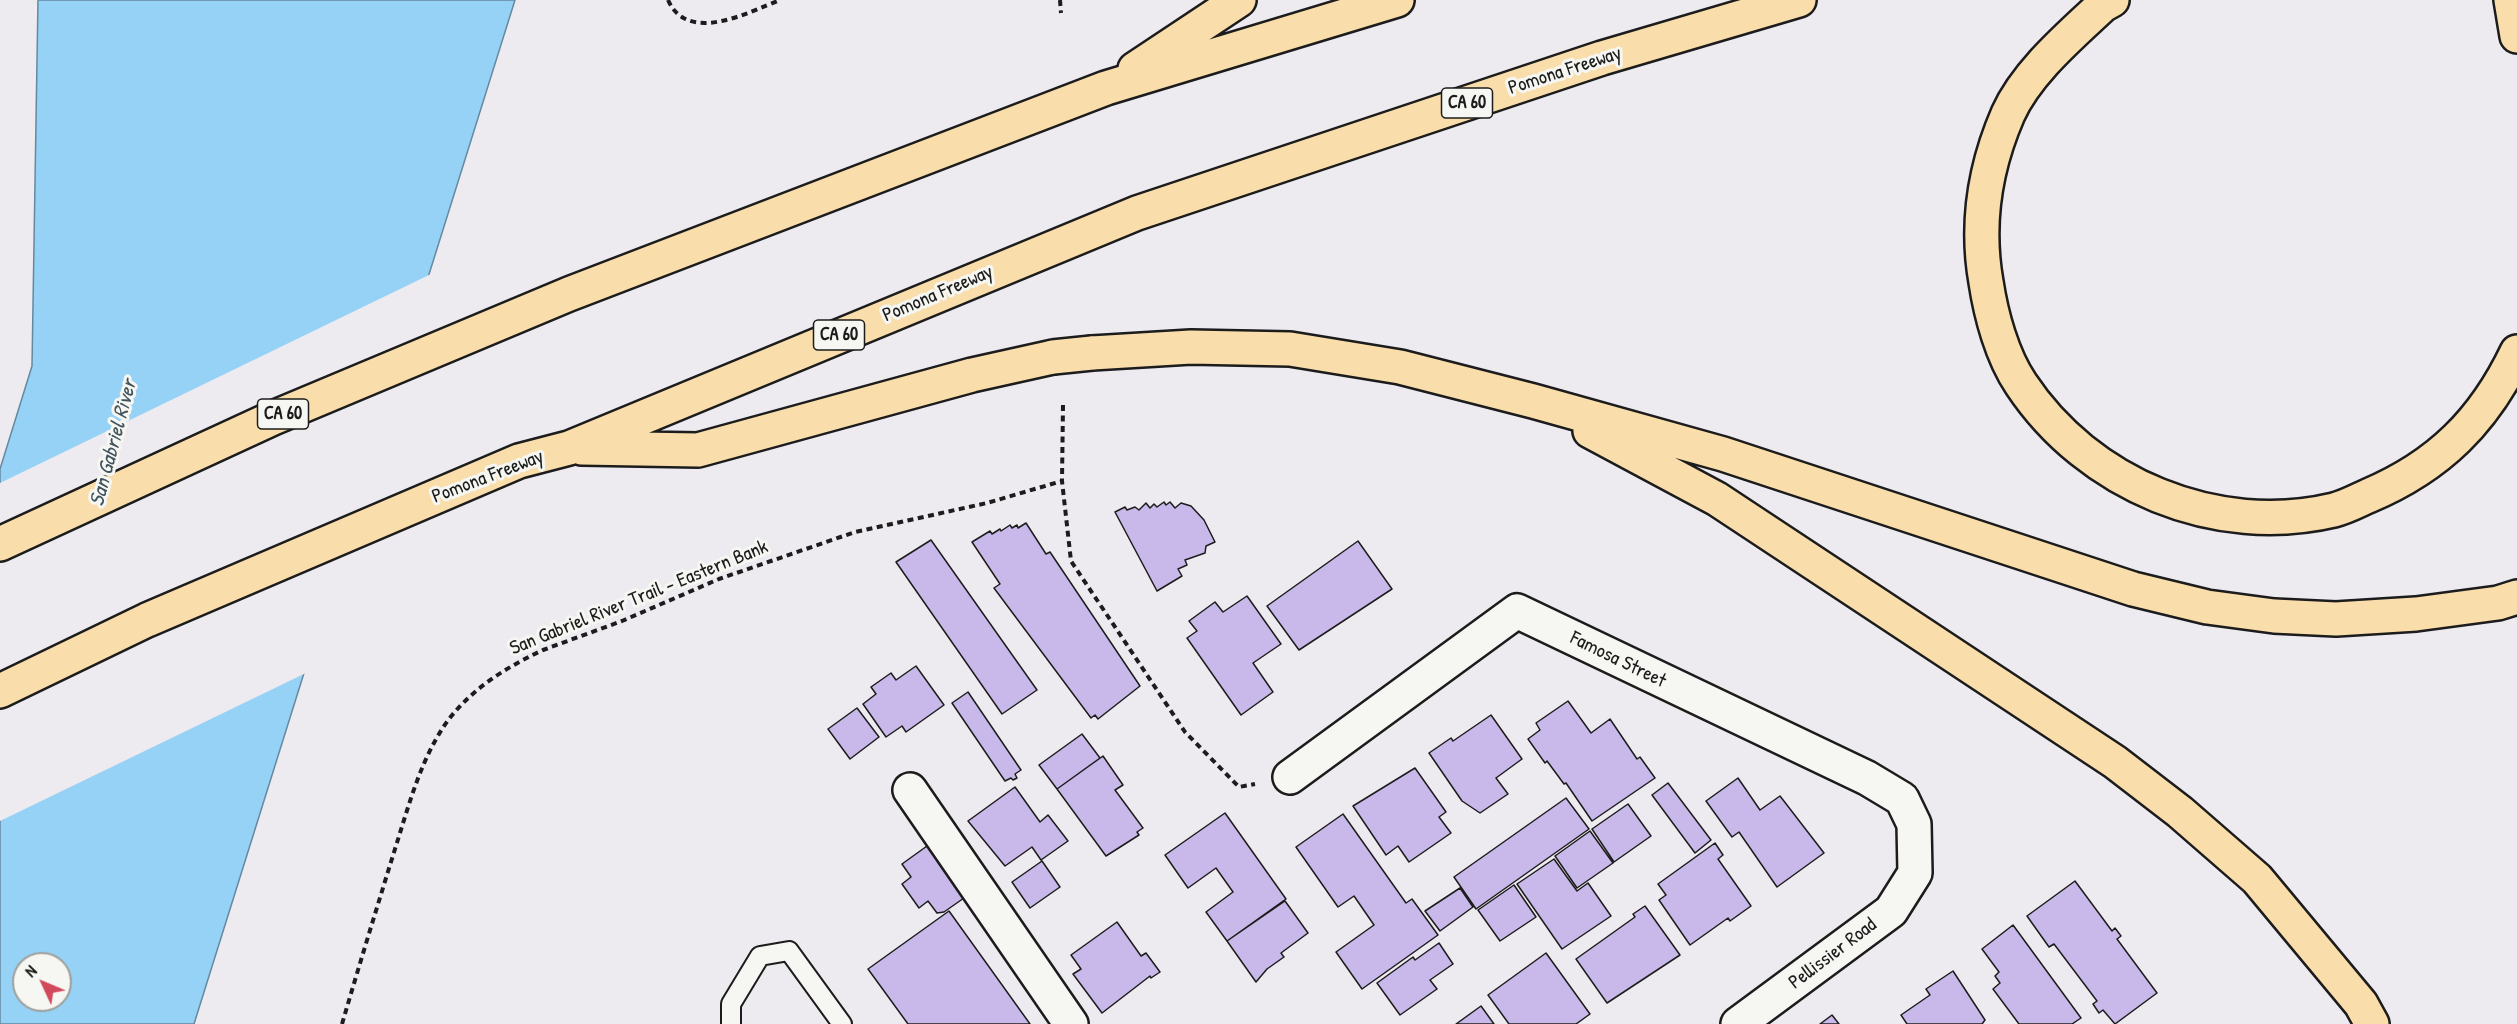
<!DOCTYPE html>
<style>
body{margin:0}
#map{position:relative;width:2517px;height:1024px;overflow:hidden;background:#edeaf0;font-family:"Patrick Hand",sans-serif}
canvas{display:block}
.north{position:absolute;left:12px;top:952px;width:60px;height:60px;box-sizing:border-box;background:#f6f6f2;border:2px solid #9f9f9c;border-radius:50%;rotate:314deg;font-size:16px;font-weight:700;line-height:24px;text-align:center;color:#1c1c1c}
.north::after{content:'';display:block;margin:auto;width:21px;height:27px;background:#d1495b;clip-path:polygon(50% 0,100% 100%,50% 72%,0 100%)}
</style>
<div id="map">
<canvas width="2517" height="1024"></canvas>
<div class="north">N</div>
</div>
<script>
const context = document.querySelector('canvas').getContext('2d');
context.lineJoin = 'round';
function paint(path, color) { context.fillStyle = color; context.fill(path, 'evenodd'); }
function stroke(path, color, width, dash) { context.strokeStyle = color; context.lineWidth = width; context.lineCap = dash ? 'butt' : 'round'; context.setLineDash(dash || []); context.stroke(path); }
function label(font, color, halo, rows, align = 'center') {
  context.font = font + ' "Patrick Hand",sans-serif'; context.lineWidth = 6; context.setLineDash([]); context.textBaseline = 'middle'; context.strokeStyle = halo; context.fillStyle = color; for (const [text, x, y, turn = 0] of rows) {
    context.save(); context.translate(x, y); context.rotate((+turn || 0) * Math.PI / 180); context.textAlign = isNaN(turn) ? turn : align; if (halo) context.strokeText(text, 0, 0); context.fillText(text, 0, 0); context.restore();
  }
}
const water = new Path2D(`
 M 38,0 L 515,0 L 194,1024 L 0,1024 L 0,469 L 32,366 ZM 24,964 L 60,964 L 60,1000 L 24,1000 Z`);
paint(water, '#95d2f6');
stroke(water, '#65899f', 1.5);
paint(new Path2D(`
 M 433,273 L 308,672 L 0,821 L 0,483 Z`), '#edeaf0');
const building = new Path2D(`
 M 1164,502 L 1166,505 L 1170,502 L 1175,508 L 1181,503 L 1191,506 L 1204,520 L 1215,542 L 1206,546 L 1205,553 L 1185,560 L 1187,565 L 1178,569 L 1182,576 L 1157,591 L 1115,512 L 1125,507 L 1127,510 L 1135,507 L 1139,510 L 1146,503 L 1150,508 L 1154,504 L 1157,507 Z
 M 1026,523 L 1046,554 L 1050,552 L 1140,686 L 1098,719 L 1095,715 L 1091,718 L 994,588 L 1000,584 L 972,542 L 990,531 L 992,534 L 1000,529 L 1001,531 L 1010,525 L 1012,528 L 1017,525 L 1018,528 Z
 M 931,540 L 1037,690 L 1002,714 L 896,562 Z
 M 1358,541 L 1392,589 L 1299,650 L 1267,606 Z
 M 1247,596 L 1281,644 L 1253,663 L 1273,692 L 1241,715 L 1187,638 L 1197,631 L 1189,621 L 1215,602 L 1223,612 Z
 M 916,666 L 944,705 L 906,732 L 902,726 L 886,737 L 863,704 L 876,694 L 871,687 L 891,673 L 896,680 Z
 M 968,692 L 1021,770 L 1015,774 L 1017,778 L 1013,780 L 1011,778 L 1005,781 L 952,703 Z
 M 1568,701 L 1591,733 L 1610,719 L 1637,759 L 1640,757 L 1655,778 L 1592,821 L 1566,783 L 1564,784 L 1547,761 L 1545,763 L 1528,739 L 1540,730 L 1536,723 Z
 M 857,708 L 879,737 L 850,759 L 828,729 Z
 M 1491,715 L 1522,759 L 1496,778 L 1508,794 L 1480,813 L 1462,801 L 1429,753 L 1451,738 L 1453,741 Z
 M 1082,734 L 1100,758 L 1057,789 L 1039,765 Z
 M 1103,756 L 1123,785 L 1115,790 L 1143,828 L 1137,832 L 1139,835 L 1106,856 L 1057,789 Z
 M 1415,768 L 1446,812 L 1439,817 L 1451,833 L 1409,862 L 1398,846 L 1386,855 L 1353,806 Z
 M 1738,778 L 1760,810 L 1780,796 L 1824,853 L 1777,887 L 1739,832 L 1732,837 L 1706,801 Z
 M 1668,783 L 1711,840 L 1695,853 L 1652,795 Z
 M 1015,787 L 1040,822 L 1048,815 L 1068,841 L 1041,860 L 1032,847 L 1005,866 L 968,821 Z
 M 1566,798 L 1589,829 L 1476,909 L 1454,877 Z
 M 1628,804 L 1651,836 L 1614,862 L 1592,829 Z
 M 1225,813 L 1286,899 L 1227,941 L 1206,912 L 1233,892 L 1216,868 L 1188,888 L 1165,855 Z
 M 1343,814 L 1406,903 L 1412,899 L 1438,935 L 1362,989 L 1336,952 L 1374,925 L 1354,896 L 1338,907 L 1296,847 Z
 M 1590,831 L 1613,863 L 1577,888 L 1555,856 Z
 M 1715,843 L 1723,855 L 1718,859 L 1751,906 L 1730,921 L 1728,918 L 1690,945 L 1659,900 L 1666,895 L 1658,884 Z
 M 927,846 L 964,898 L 944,912 L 937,913 L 928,901 L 919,908 L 902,884 L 911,877 L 902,864 Z
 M 1554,859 L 1577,891 L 1588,883 L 1611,916 L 1562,949 L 1517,884 Z
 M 1042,861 L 1060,887 L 1030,908 L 1012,882 Z
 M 2075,881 L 2112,931 L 2115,928 L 2121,936 L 2117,939 L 2157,993 L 2115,1024 L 2103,1010 L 2099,1013 L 2093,1004 L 2097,1001 L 2054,944 L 2049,947 L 2027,916 Z
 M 1514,885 L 1536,917 L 1500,941 L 1478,910 Z
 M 1460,888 L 1473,907 L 1440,931 L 1425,911 Z
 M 1285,901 L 1308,933 L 1281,953 L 1284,957 L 1267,969 L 1256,982 L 1227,941 Z
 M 1645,906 L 1680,955 L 1607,1003 L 1576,959 L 1635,917 L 1633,914 Z
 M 949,911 L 1030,1024 L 908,1024 L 868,969 Z
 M 1117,922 L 1141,956 L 1146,953 L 1160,972 L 1151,978 L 1150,976 L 1102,1013 L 1073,974 L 1081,969 L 1071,955 Z
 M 2013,925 L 2081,1018 L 2072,1024 L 2019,1024 L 1993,989 L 2000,983 L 1995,976 L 1999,972 L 1982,949 Z
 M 1439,943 L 1453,964 L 1430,980 L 1437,989 L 1400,1015 L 1377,983 L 1413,957 L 1415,960 Z
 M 1546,953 L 1590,1014 L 1576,1024 L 1509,1024 L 1488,995 Z
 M 1953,971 L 1985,1020 L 1982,1024 L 1907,1024 L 1901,1015 L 1930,995 L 1926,989 Z
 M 1481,1006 L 1494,1024 L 1456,1024 Z
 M 1832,1015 L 1839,1024 L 1820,1024 Z`);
paint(building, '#c9b9ea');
stroke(building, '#1c1c1c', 1.5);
const lane = new Path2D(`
 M 731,1024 L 731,1004 L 760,956 L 789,951 L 842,1024`);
const street = new Path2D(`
 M 1290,777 L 1517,611 L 1867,778 L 1902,799 L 1914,824 L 1915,873 L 1891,911 L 1738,1024
 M 910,790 L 1071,1024`);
const highway = new Path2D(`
 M 2112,0 L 2103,5 C 2070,36 2027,72 2008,114 C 1985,167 1976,225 1986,282 C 1991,315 2002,356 2021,384 C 2088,485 2216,538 2334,510 C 2346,507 2357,501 2368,496 C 2439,466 2484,421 2517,352
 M 2511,0 L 2517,36
 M 1135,69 L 1239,0
 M 1092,353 L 1191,347 L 1290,349 L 1400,367 L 1533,401 L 1723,454 L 2133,589 L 2207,607 L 2274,616 L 2336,619 L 2416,614 L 2498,603 L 2517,597
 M 1590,431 L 1717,499 L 2115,762 L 2180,812 L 2257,879 L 2361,1004 L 2372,1024
 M 582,448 L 698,450 L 972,375 L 1053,357
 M 0,544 L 273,418 L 569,294 L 1106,88 L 1397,0
 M 0,691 L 147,620 L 519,461 L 569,448 L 1137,213 L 1602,58 L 1799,0`);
stroke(lane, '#1c1c1c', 22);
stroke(street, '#1c1c1c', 38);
stroke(highway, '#1c1c1c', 38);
stroke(new Path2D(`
 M 668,0 C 688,45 749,12 780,0
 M 1060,0 L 1061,13
 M 1063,405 L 1062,481 L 1071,561 L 1185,732 L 1239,787 L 1255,784
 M 342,1024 C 359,966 377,907 395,849 C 409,805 421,757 449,719 C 474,687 507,667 543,650 L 622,621 L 719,579 L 855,532 L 987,503 L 1062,481`), '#1c1c1c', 4, [6, 4.5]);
stroke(lane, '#f6f6f2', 18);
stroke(street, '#f6f6f2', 33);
stroke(highway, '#f9ddab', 33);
const highwayBridge = new Path2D(`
 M 1053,357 L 1092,353`);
stroke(highwayBridge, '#1c1c1c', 38, []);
stroke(highwayBridge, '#f9ddab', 33);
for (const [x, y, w] of [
 [1467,103,51],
 [839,335,51],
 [283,414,51]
]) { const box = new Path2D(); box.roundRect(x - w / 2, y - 15, w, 30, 4.5); context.fillStyle = '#f6f6f2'; context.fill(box); stroke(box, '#1c1c1c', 1.5); }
label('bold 18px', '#1c1c1c', null, [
 ["CA 60",1467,103],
 ["CA 60",839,335],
 ["CA 60",283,414]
]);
label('20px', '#1c1c1c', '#f6f6f2', [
 ["Pomona Freeway",1565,71,-18],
 ["Pomona Freeway",938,294,-23],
 ["Pomona Freeway",488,477,-21],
 ["San Gabriel River Trail - Eastern Bank",639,598,-22],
 ["Famosa Street",1618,660,26],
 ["Pellissier Road",1833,954,-37]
]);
label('italic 21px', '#40535d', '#f6f6f2', [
 ["San Gabriel River",114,443,-75]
]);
</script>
